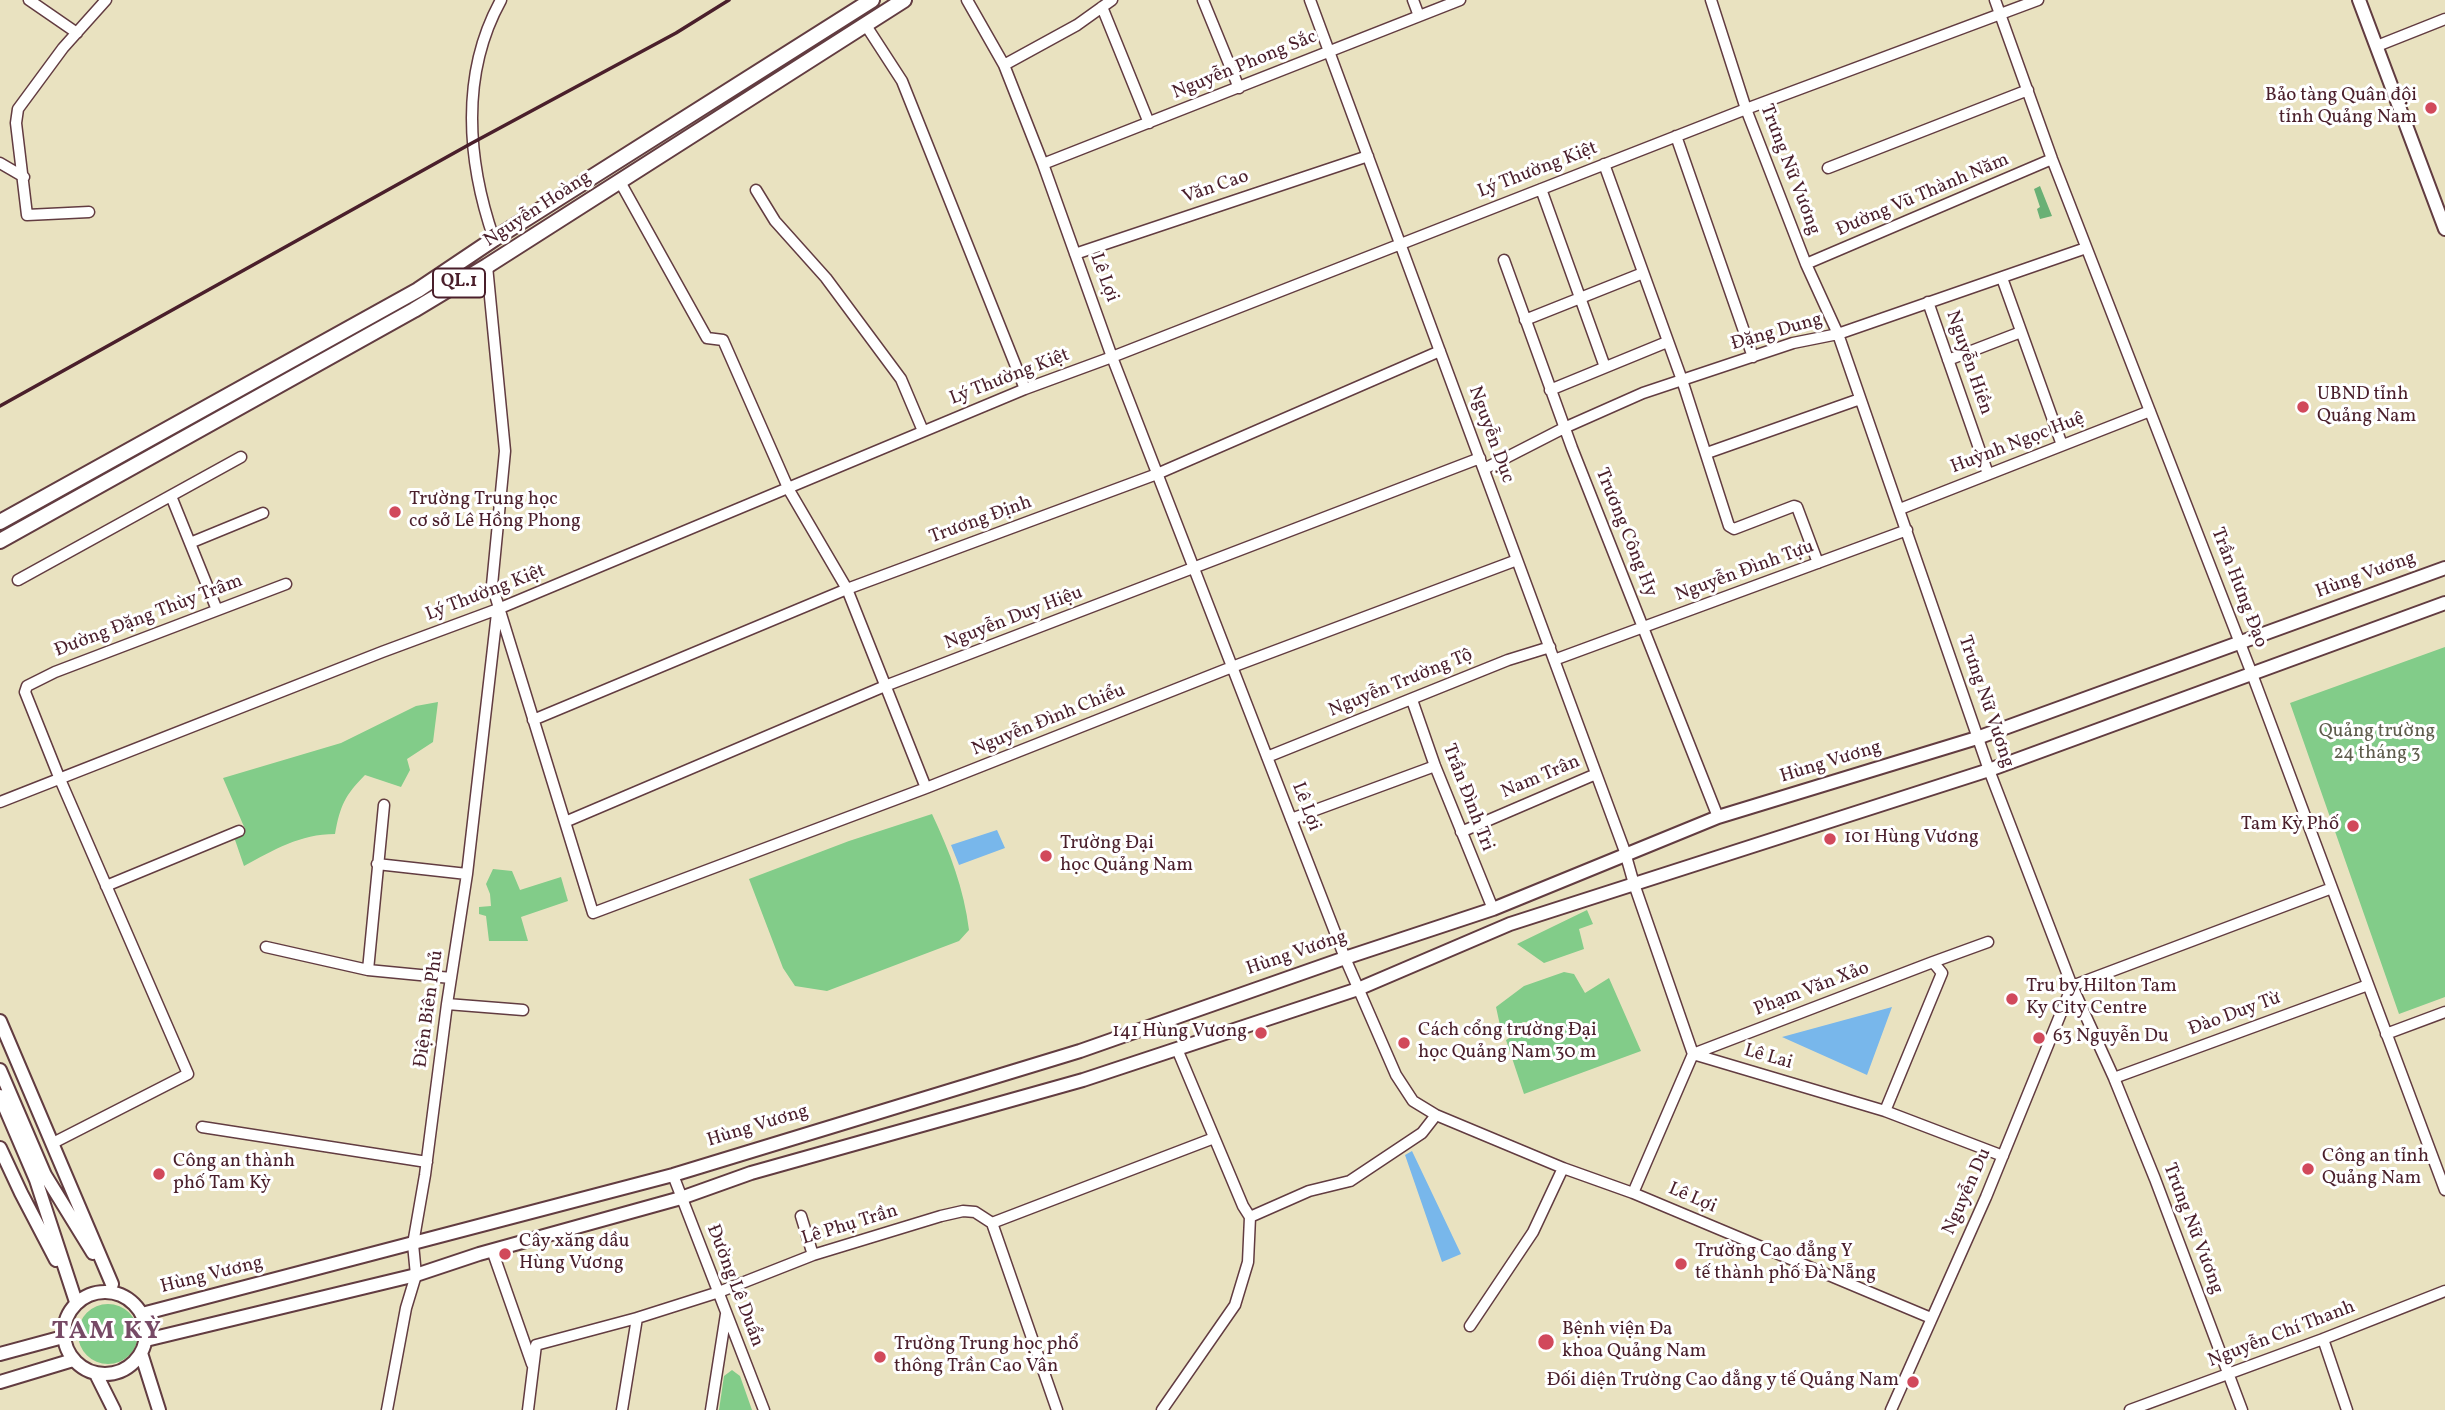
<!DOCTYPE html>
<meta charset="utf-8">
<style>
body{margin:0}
canvas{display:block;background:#e9e2c0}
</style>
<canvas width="2445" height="1410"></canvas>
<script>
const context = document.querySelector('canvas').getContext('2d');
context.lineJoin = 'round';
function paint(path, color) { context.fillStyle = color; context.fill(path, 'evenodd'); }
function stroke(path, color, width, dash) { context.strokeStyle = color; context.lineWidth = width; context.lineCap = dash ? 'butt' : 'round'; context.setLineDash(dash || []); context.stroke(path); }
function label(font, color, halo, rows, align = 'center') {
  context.font = font + ' Vollkorn,serif'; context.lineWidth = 6; context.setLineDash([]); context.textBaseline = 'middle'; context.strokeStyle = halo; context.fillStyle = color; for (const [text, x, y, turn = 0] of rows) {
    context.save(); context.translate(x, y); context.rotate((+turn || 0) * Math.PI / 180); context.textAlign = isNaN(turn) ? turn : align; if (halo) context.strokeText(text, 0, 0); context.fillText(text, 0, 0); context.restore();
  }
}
paint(new Path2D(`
 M 2445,647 L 2445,997 L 2399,1014 L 2290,703 Z
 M 438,702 L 433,742 L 407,759 L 410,770 L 401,787 L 365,775 C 345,795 340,806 335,834 C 300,834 274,850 244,866 L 234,837 L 245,829 L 223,778 L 341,743 L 416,706 Z
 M 932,814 C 950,852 964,889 969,930 L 959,941 L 827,991 L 795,986 L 783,968 L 749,879 L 849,841 Z
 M 493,869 L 512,871 L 520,890 L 561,877 L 568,901 L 521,917 L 528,941 L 489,941 L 486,916 L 479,914 L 479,907 L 491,906 L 490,894 L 486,884 Z
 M 1587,910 L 1593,924 L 1579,929 L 1584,949 L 1544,963 L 1517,944 Z
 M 1564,972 L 1574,974 L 1585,993 L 1609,978 L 1641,1051 L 1524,1094 L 1506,1040 L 1535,1022 L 1524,1022 L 1501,1030 L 1496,1007 L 1524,986 Z
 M78 1334a30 30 0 1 1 60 0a30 30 0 1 1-60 0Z
 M 732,1370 L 740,1376 L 752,1410 L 719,1410 L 724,1376 Z`), '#82cc89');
paint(new Path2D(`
 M 2040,186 L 2052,216 L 2040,219 L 2037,209 L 2040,207 L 2034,189 Z`), '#69b075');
paint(new Path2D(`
 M 997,830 L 1005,848 L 959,865 L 951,845 Z
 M 1892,1007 L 1867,1075 L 1782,1037 Z
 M 1412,1151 L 1461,1254 L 1442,1262 L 1405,1155 Z`), '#78b7eb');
const minor = new Path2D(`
 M 29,0 L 77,33
 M 967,0 L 1004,65 L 1043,164 L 1112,357 L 1345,958 L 1396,1075 L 1413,1101 L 1436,1115 L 1563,1168 L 1633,1193 L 1931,1318
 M 1203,0 L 1239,88
 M 1310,0 L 1624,849 L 1634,884 L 1693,1054 L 1885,1111 L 2003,1156
 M 1413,0 L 1419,16
 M 1711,0 L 1746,109 L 1806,264 L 1838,334 L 1989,770 L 2072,986 L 2114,1078 L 2155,1179 L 2242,1410
 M 1995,0 L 2052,159 L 2252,674 L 2445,1190
 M 1102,7 L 1149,123
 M 865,24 L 902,81 L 1025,389
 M 2377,46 L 2445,19
 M 1004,65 L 1077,25 L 1112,0
 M 1676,136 L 1753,357
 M 0,163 L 24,177
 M 1043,164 L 1460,0
 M 1604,164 L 1682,380 L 1729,526 L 1734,529 L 1794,506 L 1797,507 L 1818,563
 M 1828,168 L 2028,90
 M 619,180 L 707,338 L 723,340 L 789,490 L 847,589 L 926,788
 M 1541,189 L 1605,367
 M 756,190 L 775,221 L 826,278 L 901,379 L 923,431
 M 89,212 L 27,215 L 16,123 L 18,109 L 63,48 L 106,0
 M 494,239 C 467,161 460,74 501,0
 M 1075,254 L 1368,156
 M 1504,260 L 1572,448 L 1718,817
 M 1806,264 L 2052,159
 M 487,266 L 505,451 L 492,585 L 593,913 L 926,788 L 1232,667 L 1517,560
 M 2002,278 L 2062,445
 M 1928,302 L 1988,474
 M 1525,320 L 1643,273
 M 1948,360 L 2021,332
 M 1550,390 L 1667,342
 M 1707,453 L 1860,399
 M 1484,469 L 1564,428 L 1643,393 L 1793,343 L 1838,334 L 2086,248
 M 171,496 L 217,610
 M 1900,509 L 2150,411
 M 190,543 L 263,513
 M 18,580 L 241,457
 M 1554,660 L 1907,530
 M 1412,700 L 1435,766 L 1493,909
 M 533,720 L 847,589 L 1157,474 L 1440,351
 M 1267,757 L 1508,660 L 1550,647
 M 0,802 L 382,652 L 498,609 L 1025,389 L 1112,357 L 1746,109 L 2038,0
 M 1291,819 L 1435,766
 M 565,822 L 885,686 L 1480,458
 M 1461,832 L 1596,774
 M 377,864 L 467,874
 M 106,886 L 239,831
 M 266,947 L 368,970 L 451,978
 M 1933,962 L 1988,942
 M 368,970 L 384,805
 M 2072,986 L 2332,888
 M 447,1004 L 523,1010
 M 2386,1034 L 2445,1012
 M 1177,1049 L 1243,1206 L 1250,1217
 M 2114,1078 L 2368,985
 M 202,1127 L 427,1162
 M 53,1143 L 188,1074 L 59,777 L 25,692 L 27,686 L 55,672 L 286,584
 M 673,1175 L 764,1410
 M 1633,1193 L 1693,1054 L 1933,962 L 1942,973 L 1885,1111
 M 801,1216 L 813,1255
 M 1250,1217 L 1309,1191 L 1350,1181 L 1422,1133 L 1436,1115
 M 992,1223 L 1214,1138
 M 992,1223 L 1057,1410
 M 492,1250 L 532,1364
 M 1470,1326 L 1533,1232 L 1563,1168
 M 2323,1339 L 2347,1410
 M 387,1410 L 406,1308 L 416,1275 L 413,1244 L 425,1175 L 447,1004 L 467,874 L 497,613
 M 528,1410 L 536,1345 L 637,1318
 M 622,1410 L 637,1318 L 719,1292 L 813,1255 L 941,1216 L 963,1211 L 975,1212 L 992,1223
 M 711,1410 L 726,1314
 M 1162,1410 L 1235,1305 L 1248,1262 L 1250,1217
 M 1891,1410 L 1986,1197 L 2072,986
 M 2130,1410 L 2323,1339 L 2445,1291`);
const major = new Path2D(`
 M 2359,0 L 2445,229
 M 0,1021 L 112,1284
 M 0,1070 L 45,1175 L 93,1253
 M 0,1096 L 36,1180 L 76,1302
 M 0,1148 L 21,1193 L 56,1260
 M64 1333a41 41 0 1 1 82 0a41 41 0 1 1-82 0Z
 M 142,1314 L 673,1175 L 1080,1051 L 1345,958 L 1493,909 L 1718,817 L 1977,738 L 2445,568
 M 146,1340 L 416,1275 L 479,1254 L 681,1198 L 751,1173 L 1083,1080 L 1358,989 L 1510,924 L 1989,770 L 2445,603
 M 141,1353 L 159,1410
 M 0,1354 L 63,1337
 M 96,1374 L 114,1410
 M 0,1382 L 73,1360`);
const highway = new Path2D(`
 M 0,522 L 418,290 L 494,239 L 872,0
 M 0,541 L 414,310 L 487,266 L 904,0`);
stroke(minor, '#623c41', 13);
stroke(major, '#623c41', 16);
stroke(highway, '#623c41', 18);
stroke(minor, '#fff', 10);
stroke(major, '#fff', 12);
stroke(highway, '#fff', 14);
stroke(new Path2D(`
 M 0,406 L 472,143 L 676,33 L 729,0`), '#4a1f2b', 3.5);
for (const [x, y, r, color] of [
 [2431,108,7,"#d1495b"],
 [2303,407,7,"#d1495b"],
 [395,512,7,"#d1495b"],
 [2353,826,7,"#d1495b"],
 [1830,839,7,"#d1495b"],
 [1046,856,7,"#d1495b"],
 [2012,999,7,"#d1495b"],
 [1261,1033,7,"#d1495b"],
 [2039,1038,7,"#d1495b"],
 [1404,1043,7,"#d1495b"],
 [2308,1169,7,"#d1495b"],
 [159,1174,7,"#d1495b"],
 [505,1254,7,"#d1495b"],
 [1681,1264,7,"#d1495b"],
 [1546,1342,9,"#d1495b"],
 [880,1357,7,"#d1495b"],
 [1913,1382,7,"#d1495b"]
]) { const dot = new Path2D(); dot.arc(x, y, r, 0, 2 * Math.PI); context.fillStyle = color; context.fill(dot); stroke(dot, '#fff', 2.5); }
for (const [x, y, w] of [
 [459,283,52]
]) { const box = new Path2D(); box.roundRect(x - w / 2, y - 14.5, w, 29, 5); context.fillStyle = '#fff'; context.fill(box); stroke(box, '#4a1f2b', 2); }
label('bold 18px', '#4a1f2b', null, [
 ["QL.1",459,283]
]);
label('19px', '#4a1f2b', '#fff', [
 ["Nguyễn Phong Sắc",1245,66,-22],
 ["Trưng Nữ Vương",1789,170,69],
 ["Lý Thường Kiệt",1538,171,-21],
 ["Văn Cao",1216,188,-19],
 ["Đường Vũ Thành Năm",1923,196,-23],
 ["Nguyễn Hoàng",538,210,-33],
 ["Lê Lợi",1103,278,70],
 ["Đặng Dung",1777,333,-16],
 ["Nguyễn Hiền",1968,363,71],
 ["Lý Thường Kiệt",1010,378,-21],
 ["Nguyễn Dục",1490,435,70],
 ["Huỳnh Ngọc Huệ",2018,444,-21],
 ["Trương Định",981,521,-20],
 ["Trương Công Hy",1625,533,68],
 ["Nguyễn Đình Tựu",1745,572,-20],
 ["Hùng Vương",2366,576,-20],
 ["Trần Hưng Đạo",2238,588,69],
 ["Lý Thường Kiệt",486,594,-21],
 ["Đường Đặng Thùy Trâm",149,617,-21],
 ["Nguyễn Duy Hiệu",1014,619,-21],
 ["Nguyễn Trường Tộ",1401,684,-22],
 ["Trưng Nữ Vương",1985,702,71],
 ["Nguyễn Đình Chiểu",1049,721,-22],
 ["Hùng Vương",1831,763,-17],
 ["Nam Trân",1541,778,-23],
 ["Trần Đình Tri",1467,798,69],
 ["Lê Lợi",1305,807,69],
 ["Hùng Vương",1297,954,-19],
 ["Phạm Văn Xảo",1812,990,-21],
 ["Điện Biên Phủ",430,1009,-82],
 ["Đào Duy Từ",2235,1015,-20],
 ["Lê Lai",1768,1058,16],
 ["Hùng Vương",758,1127,-17],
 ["Nguyễn Du",1968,1192,-66],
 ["Lê Lợi",1692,1199,23],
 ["Lê Phụ Trần",850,1226,-17],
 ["Trưng Nữ Vương",2192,1229,69],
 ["Hùng Vương",212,1276,-14],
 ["Đường Lê Duẩn",734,1286,69],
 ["Nguyễn Chí Thanh",2282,1335,-21]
]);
label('19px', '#4a1f2b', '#fff', [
 ["Bảo tàng Quân đội",2417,97,"right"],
 ["tỉnh Quảng Nam",2417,119,"right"],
 ["UBND tỉnh",2317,396],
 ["Quảng Nam",2317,418],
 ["Trường Trung học",409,501],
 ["cơ sở Lê Hồng Phong",409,523],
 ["Tam Kỳ Phố",2339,826,"right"],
 ["101 Hùng Vương",1844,839],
 ["Trường Đại",1060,845],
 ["học Quảng Nam",1060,867],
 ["Tru by Hilton Tam",2026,988],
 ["Ky City Centre",2026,1010],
 ["Cách cổng trường Đại",1418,1032],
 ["học Quảng Nam 30 m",1418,1054],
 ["141 Hùng Vương",1247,1033,"right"],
 ["63 Nguyễn Du",2053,1038],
 ["Công an tỉnh",2322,1158],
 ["Quảng Nam",2322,1180],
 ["Công an thành",173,1163],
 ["phố Tam Kỳ",173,1185],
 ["Cây xăng dầu",519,1243],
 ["Hùng Vương",519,1265],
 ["Trường Cao đẳng Y",1695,1253],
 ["tế thành phố Đà Nẵng",1695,1275],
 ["Bệnh viện Đa",1562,1331],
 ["khoa Quảng Nam",1562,1353],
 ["Trường Trung học phổ",894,1346],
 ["thông Trần Cao Vân",894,1368],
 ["Đối diện Trường Cao đẳng y tế Quảng Nam",1899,1382,"right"]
], 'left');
label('19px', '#5e5c4c', '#fff', [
 ["Quảng trường",2377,733],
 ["24 tháng 3",2377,755]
]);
context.letterSpacing = '2px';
label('bold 26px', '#774a66', '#fff', [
 ["TAM KỲ",107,1333]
]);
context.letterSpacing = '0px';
</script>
